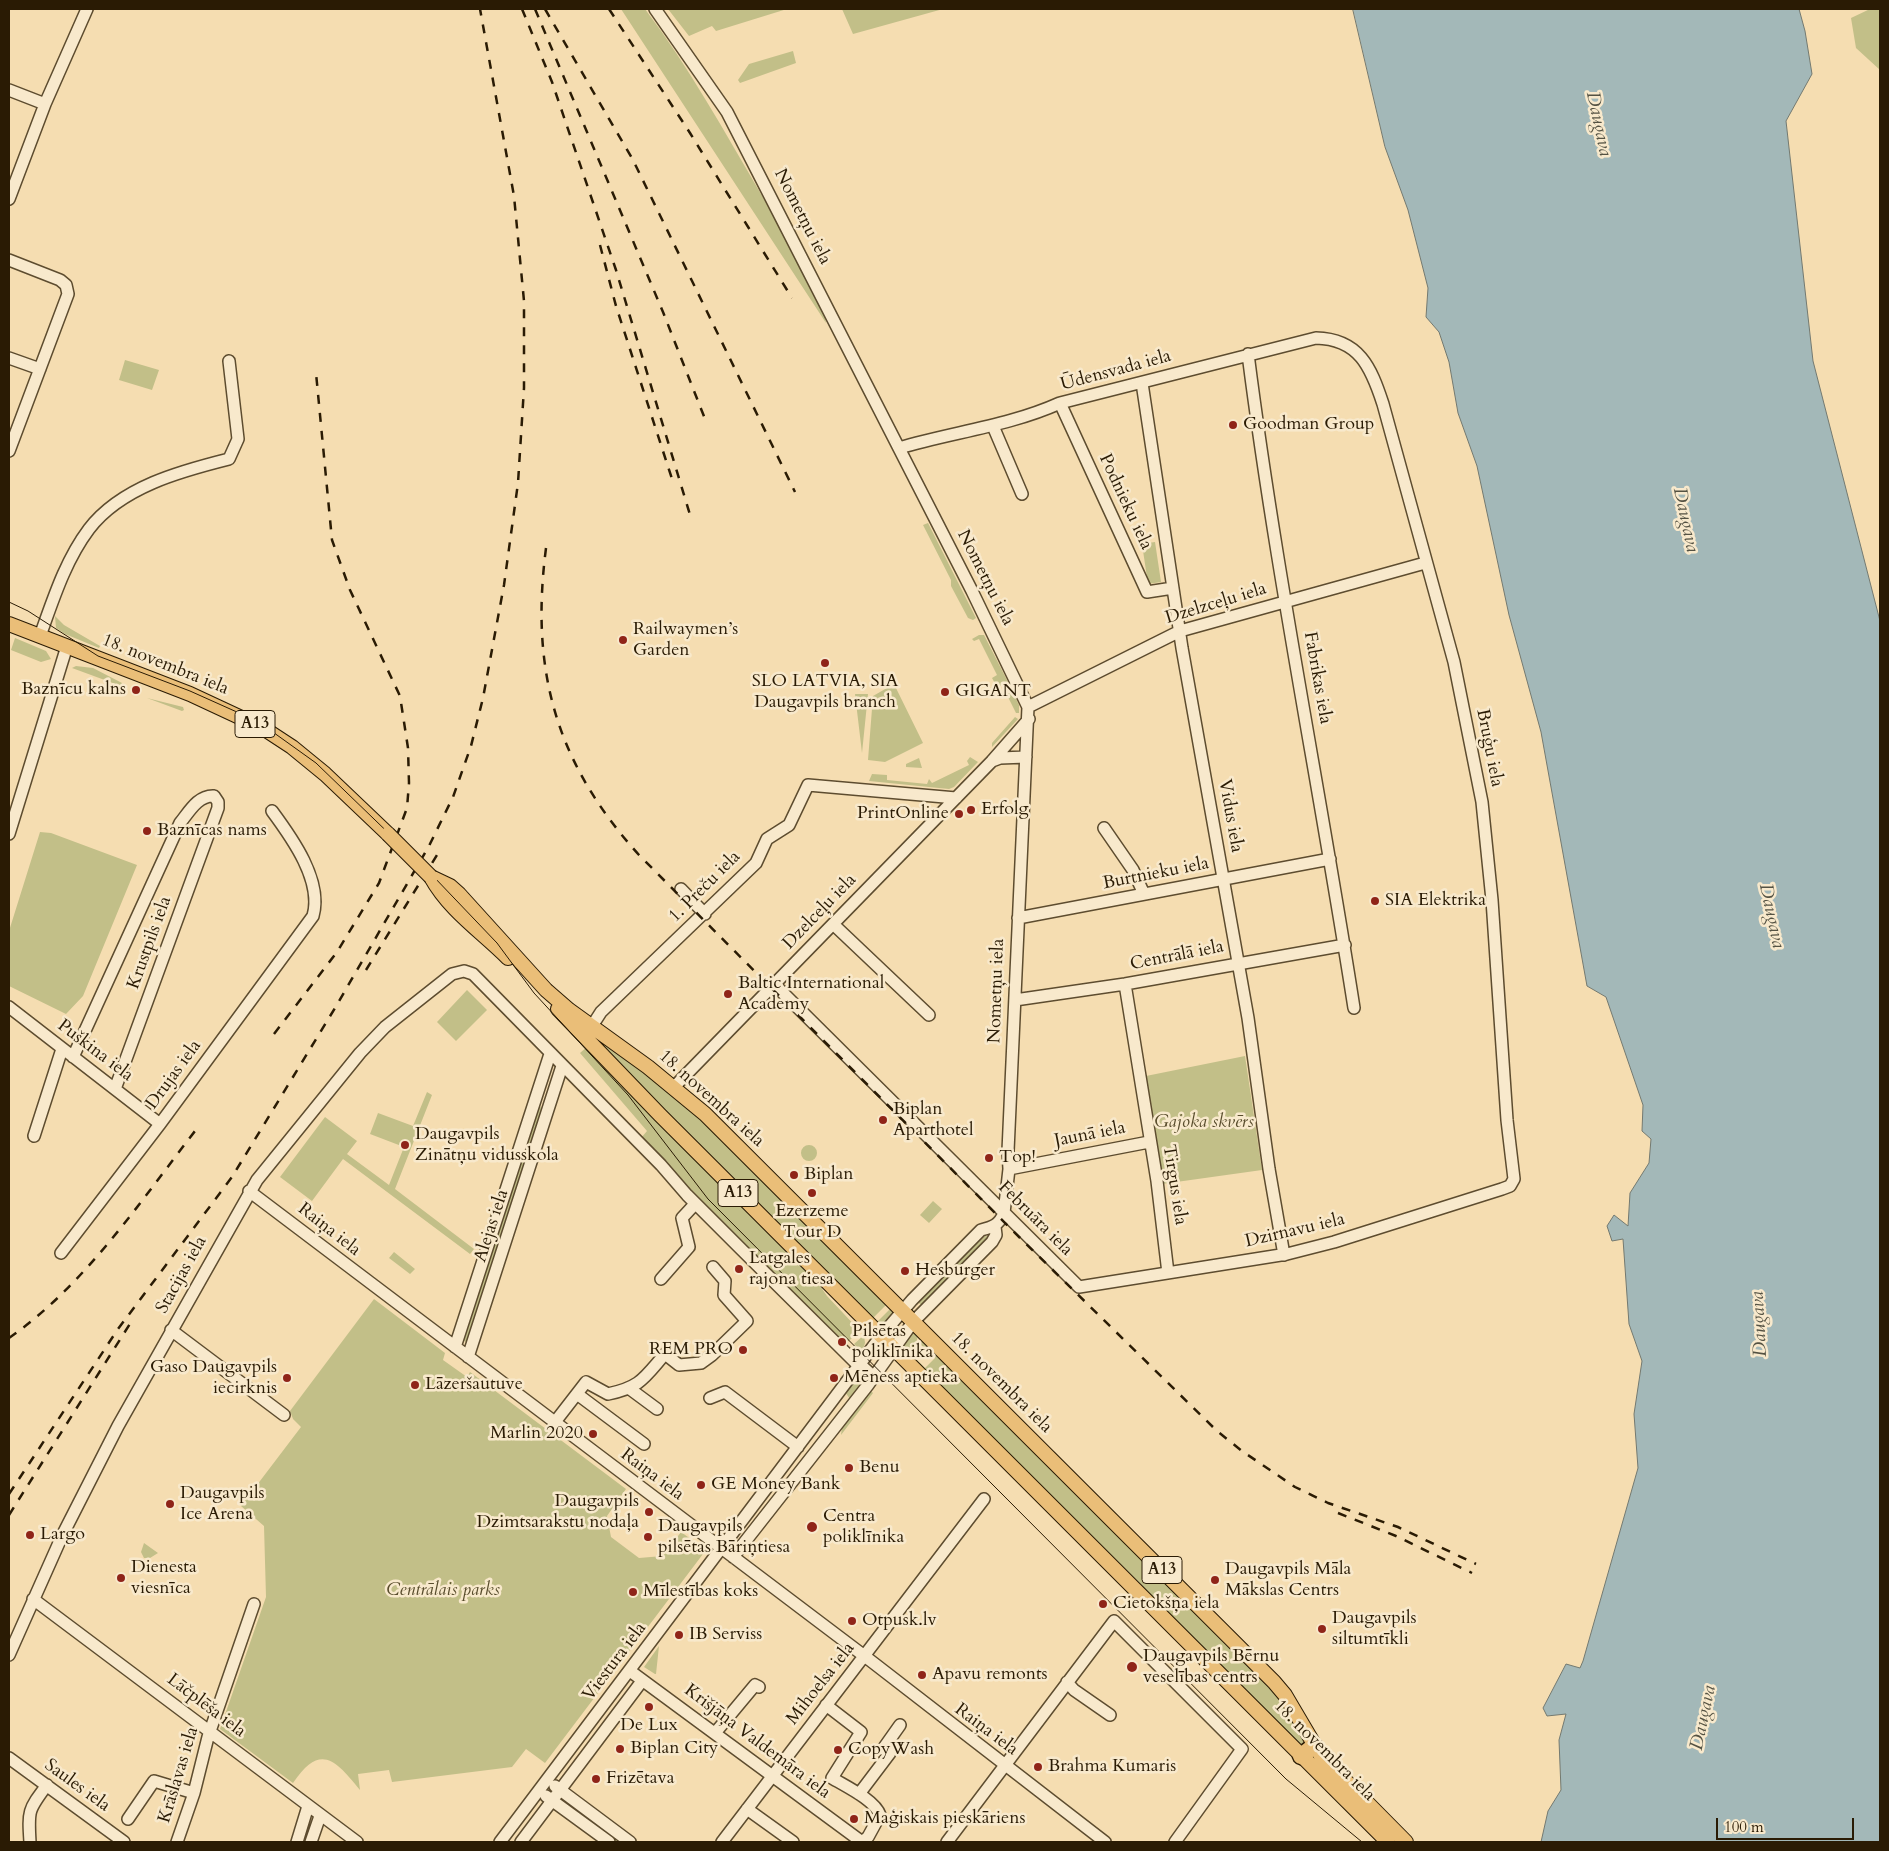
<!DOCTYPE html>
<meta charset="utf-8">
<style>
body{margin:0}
#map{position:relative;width:1889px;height:1851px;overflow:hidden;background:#f5ddb1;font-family:Cardo,serif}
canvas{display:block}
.frame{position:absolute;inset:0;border:10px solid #2a1b04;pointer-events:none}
.scale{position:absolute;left:1716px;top:1818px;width:138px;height:22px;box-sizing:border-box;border:2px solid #2a1b04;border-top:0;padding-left:6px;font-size:15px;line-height:18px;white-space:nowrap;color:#2a1b04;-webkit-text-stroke:4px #f8e9cc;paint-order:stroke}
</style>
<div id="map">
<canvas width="1889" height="1851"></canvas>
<div class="frame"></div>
<div class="scale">100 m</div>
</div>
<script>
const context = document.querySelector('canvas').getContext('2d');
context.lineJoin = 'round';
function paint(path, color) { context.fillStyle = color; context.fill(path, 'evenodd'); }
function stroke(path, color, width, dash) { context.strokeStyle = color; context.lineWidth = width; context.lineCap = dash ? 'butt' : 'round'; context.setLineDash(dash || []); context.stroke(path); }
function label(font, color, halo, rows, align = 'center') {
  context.font = font + ' Cardo,serif'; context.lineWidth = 5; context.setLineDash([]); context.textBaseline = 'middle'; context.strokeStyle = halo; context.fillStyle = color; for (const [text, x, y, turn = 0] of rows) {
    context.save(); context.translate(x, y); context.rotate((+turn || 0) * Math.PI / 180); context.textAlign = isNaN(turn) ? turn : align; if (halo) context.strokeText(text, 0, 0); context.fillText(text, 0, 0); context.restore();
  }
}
paint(new Path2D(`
 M 621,9 L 645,9 C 689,67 724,131 761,194 C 780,226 822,287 826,323 Z
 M 668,9 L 787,9 L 716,31 L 712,26 L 689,36 Z
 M 842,9 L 943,9 L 853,34 Z
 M 1870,9 L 1880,9 L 1880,70 L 1856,48 L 1851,18 Z
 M 793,51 L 796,63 L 740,83 L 738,80 L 749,64 Z
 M 125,360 L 159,370 L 152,390 L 119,380 Z
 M 928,523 L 976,618 L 973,620 L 968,618 L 951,586 L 951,580 L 923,525 Z
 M 1155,542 L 1161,582 L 1148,584 L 1142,544 Z
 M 55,616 L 64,625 L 100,646 L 99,648 L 65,634 L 56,628 Z
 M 979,635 L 984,635 L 1008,682 L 997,687 L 992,678 L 997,675 L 979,639 L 974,641 L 972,639 Z
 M 15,638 L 46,651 L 51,659 L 41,662 L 11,650 Z
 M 76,666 L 93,668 L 122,683 L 121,686 L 72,668 Z
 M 894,684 L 923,743 L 885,762 L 868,760 L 873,696 Z
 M 1010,686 L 1019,705 L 1019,713 L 1016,713 L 1004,689 Z
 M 855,694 L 868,694 L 862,753 Z
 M 147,698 L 183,707 L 184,710 L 182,711 Z
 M 1015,717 L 1018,719 L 992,747 L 992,743 Z
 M 970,757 L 978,762 L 954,787 L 949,789 L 869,781 L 872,774 L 887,775 L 887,780 L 927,784 L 929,779 L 932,783 L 969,765 L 967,761 Z
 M 919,758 L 922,768 L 906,767 L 906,764 Z
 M 40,832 L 51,833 L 137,865 L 83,996 L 66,1014 L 9,986 L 9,931 Z
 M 467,990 L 487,1010 L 456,1041 L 437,1022 Z
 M 597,1036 L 698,1115 L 887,1304 L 872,1319 L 594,1041 Z
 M 587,1047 L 814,1277 L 827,1296 L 860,1331 L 843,1346 L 701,1202 L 641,1138 L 647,1131 L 580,1053 Z
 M 1245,1056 L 1262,1170 L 1162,1184 L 1146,1076 Z
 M 427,1092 L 432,1095 L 395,1189 L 474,1249 L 470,1254 L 343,1159 L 312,1201 L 280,1177 L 325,1117 L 357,1141 L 347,1154 L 389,1185 L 404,1147 L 370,1134 L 378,1113 L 413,1126 Z
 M 541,1107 L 543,1110 L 467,1343 L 462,1339 L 537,1108 Z
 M801 1153a8 8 0 1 1 16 0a8 8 0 1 1-16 0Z
 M 933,1201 L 942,1209 L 929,1223 L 920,1215 Z
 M 985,1236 L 987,1236 L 987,1238 L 921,1305 L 918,1302 Z
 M 394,1252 L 415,1269 L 410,1274 L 389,1258 Z
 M 374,1299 L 445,1353 L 443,1360 L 467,1377 L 470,1372 L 626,1489 L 607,1516 L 611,1537 L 639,1558 L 663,1556 L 681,1532 L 706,1550 L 545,1763 L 526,1749 L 512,1767 L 392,1782 L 389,1770 L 358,1774 L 360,1790 C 335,1759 320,1743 293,1783 L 220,1729 L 266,1597 L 264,1526 L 241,1506 L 301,1427 L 293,1419 L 290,1411 Z
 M 891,1308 L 893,1313 L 880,1327 L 876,1323 Z
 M 913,1332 L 918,1335 L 916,1344 L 906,1353 L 901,1346 Z
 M 864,1335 L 865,1343 L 862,1352 L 854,1344 Z
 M 921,1338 L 1263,1678 L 1282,1701 L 1304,1743 L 1302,1747 L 910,1356 L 913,1356 L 925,1368 L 935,1358 L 921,1345 Z
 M 854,1378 L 862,1384 L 850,1399 L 845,1392 Z
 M 870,1390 L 873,1393 L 841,1435 L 842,1427 Z
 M 144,1543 L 158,1553 L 150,1558 L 144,1558 L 141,1552 Z
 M 659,1646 L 656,1674 L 655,1674 L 644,1667 Z
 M 567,1801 L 622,1842 L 617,1842 L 565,1804 Z`), '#c2bf88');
const water = new Path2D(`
 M 1353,9 L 1799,9 L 1805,31 L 1812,74 L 1786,121 L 1813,361 L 1880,621 L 1880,1842 L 1541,1842 L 1548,1811 L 1561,1790 L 1559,1740 L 1566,1714 L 1547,1716 L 1543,1708 L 1566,1664 L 1580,1668 L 1583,1661 L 1638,1468 L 1634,1414 L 1642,1361 L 1629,1324 L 1623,1239 L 1612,1241 L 1607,1226 L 1614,1215 L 1628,1226 L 1630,1193 L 1649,1163 L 1651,1139 L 1642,1131 L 1643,1105 L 1606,997 L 1587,986 L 1541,732 L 1509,615 L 1477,466 L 1458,413 L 1449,362 L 1439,332 L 1426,317 L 1428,288 L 1408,210 L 1385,147 Z`);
paint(water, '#a3b8b8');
stroke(water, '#737970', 1);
const minor = new Path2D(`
 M 9,90 L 45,104
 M 9,199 L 45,104 L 87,9
 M 9,260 L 60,280 L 66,285 L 68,294 L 9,451
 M 1248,354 C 1276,573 1320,790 1354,1008
 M 9,358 L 40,369
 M 1142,383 L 1182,648 L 1248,1018 L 1269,1169 L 1284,1255
 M 1060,403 L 1147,592 L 1173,588
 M 993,426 L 1022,494
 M 40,636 C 53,600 65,561 89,529 C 121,487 181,471 229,459 L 238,439 L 229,361
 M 1028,707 L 1180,631 L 1425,563
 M 992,761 L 1000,758 L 1026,757
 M 1104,828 L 1133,870 L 1144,894
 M 9,834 L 67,646
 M 681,889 L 705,914
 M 1018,918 L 1330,859
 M 833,924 L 929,1015
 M 774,984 L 1079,1287 L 1287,1254 L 1334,1242 L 1502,1189 L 1510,1186 L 1514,1179 L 1507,1120 L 1492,900 L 1482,802 L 1454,662 L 1383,404 C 1371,367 1359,339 1316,338 L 1060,403 C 1009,426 953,432 899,448
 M 1125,984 L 1157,1181 L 1168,1273
 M 1015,1000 L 1125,984 L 1345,945
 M 9,1007 L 160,1124
 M 592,1026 L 601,1012 L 756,863 L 767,839 L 789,825 L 808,785 L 956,798
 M 73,1057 L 180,823 C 189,812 198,795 214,796 L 218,802 L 218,808 L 115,1089
 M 673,1088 L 992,761 L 1029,719
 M 34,1136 L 62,1049
 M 1009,1169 L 1149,1142
 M 249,1191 L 871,1661 L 1105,1842
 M 61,1253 L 160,1124 L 313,916 C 323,881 292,838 272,811
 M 661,1279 L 689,1247 L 682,1218 L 695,1204
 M 171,1330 L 284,1415
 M 455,1347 L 550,1054
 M 468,1357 L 562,1066
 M 630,1389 L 657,1409
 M 577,1394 L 644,1444
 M 710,1398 L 725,1392 L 798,1447
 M 555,1422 L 586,1382 L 608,1394 C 641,1387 644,1378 665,1354 L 679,1365 L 701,1363 L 712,1355 L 747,1321 L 724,1295 L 725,1281 L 713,1267
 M 733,1557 L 868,1385 L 913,1322 L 992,1242 L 996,1235 L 995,1227
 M 33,1599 L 357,1842
 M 9,1655 L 62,1536 L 118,1426 L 257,1180 L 360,1053 L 385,1027 L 452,974 L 464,971 L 473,974 L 661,1165 L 687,1195 L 741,1249 L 858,1365 L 863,1367 L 873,1376
 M 630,1671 L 862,1842 L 868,1837 L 880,1815 C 875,1800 845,1786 832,1778 L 861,1732 L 826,1705
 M 1067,1682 L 1074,1690 L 1110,1715
 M 715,1733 L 755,1685 L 759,1687
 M 9,1758 L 124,1842
 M 555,1786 L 630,1842
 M 859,1794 L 890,1753 L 883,1749 L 900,1725
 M 546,1796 L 609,1842
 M 747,1809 L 793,1842
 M 128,1819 L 154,1781 L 194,1793
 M 30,1842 C 28,1811 28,1810 47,1785
 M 177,1842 L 194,1793 L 208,1737 L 254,1604
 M 297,1842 L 308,1806
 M 311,1842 L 320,1816
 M 500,1842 L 881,1336 L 912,1300 L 981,1230 C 993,1227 999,1225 1004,1213 L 1009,1169 L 1008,1151 L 1028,707 L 972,591 L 727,112 L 655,9
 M 521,1842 L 642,1681
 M 722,1842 L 984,1499
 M 947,1842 L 1114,1621 L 1242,1749 L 1175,1842`);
const major = new Path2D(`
 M 9,624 L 190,694 L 263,728 L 292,747 L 325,774 L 388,834
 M 431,877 L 450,886 L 459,894 L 546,990 L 569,1010 L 648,1067 L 705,1114 L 1274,1682 L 1285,1695 L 1321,1756 L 1406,1842
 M 431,877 C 450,911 481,931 508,958
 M 558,1009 L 660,1115 L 1388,1842`);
const highway = new Path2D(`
 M 1301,1756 L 1314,1746`);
stroke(minor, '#5d4c2f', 14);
stroke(major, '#2a1b04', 16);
stroke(highway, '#2a1b04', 19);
stroke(minor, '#f8e9cc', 11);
stroke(major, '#eabe78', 14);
stroke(highway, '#eabe78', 16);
stroke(new Path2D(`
 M 9,602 L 28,611 L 98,656 L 190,691 L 248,717 L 270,730 L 316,763 L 433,876 L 497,943 L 534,993 L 628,1095 L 708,1199 L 1286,1779 L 1362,1842`), '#2a1b04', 1);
stroke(new Path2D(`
 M 522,9 L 552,82 L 616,270 L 691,518
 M 535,9 L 663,312 L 707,424
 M 545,9 L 633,160 L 795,492
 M 609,9 L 690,133 L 792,298
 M 600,245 L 616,306 L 673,482
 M 546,548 C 530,671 556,763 639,855 L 1013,1231 L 1217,1431 L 1242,1451 L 1295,1487 L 1328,1503 L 1398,1527 L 1476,1564
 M 366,970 L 437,855
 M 274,1034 L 337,952 L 379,883 L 407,808 L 409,783 L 408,748 L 400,696 L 350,590 L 332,540 L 316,373
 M 9,1338 C 84,1286 140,1202 195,1131
 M 9,1494 L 118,1329 L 232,1177 L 335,1008 L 429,846 L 453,797 L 471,746 L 483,698 L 504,585 L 518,483 L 524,388 L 524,301 L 514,196 L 480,9
 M 1338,1513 L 1396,1536 L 1472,1573
 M 9,1515 L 133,1319`), '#2a1b04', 2.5, [9, 9]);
const majorBridge = new Path2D(`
 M 388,834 L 431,877`);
stroke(majorBridge, '#2a1b04', 16, []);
stroke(majorBridge, '#eabe78', 14);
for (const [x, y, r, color] of [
 [1233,425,5,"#8f2418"],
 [623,640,5,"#8f2418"],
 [825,663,5,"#8f2418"],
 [136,690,5,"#8f2418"],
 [945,692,5,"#8f2418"],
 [971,810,5,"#8f2418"],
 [959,814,5,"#8f2418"],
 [147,831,5,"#8f2418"],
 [1375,901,5,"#8f2418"],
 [728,994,5,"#8f2418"],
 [883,1120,5,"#8f2418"],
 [405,1145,5,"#8f2418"],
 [989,1158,5,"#8f2418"],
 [794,1175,5,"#8f2418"],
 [812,1193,5,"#8f2418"],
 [739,1269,5,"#8f2418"],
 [905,1271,5,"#8f2418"],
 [842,1342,5,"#8f2418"],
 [743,1350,5,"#8f2418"],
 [287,1378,5,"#8f2418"],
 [834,1378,5,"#8f2418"],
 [415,1385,5,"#8f2418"],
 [593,1434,5,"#8f2418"],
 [849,1468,5,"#8f2418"],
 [701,1485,5,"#8f2418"],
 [170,1504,5,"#8f2418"],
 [649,1512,5,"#8f2418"],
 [812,1527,6,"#8f2418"],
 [30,1535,5,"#8f2418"],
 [648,1537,5,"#8f2418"],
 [121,1578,5,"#8f2418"],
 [1215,1580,5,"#8f2418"],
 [633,1592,5,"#8f2418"],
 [1103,1604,5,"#8f2418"],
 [852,1621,5,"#8f2418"],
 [1322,1629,5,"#8f2418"],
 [679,1635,5,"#8f2418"],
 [1132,1667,6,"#8f2418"],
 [922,1675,5,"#8f2418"],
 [649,1707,5,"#8f2418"],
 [620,1749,5,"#8f2418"],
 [838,1750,5,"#8f2418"],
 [1038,1767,5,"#8f2418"],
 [596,1779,5,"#8f2418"],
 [854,1819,5,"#8f2418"]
]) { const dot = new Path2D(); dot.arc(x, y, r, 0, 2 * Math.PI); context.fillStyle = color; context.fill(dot); stroke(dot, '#f8e9cc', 2); }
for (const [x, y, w] of [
 [255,724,40],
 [738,1193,40],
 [1162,1570,40]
]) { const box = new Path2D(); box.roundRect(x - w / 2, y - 13.5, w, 27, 4); context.fillStyle = '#f8e9cc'; context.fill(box); stroke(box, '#2a1b04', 1); }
label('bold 16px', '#2a1b04', null, [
 ["A13",255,724],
 ["A13",738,1193],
 ["A13",1162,1570]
]);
label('18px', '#2a1b04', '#f8e9cc', [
 ["Nometņu iela",802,217,63],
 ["Ūdensvada iela",1116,371,-15],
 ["Podnieku iela",1125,502,65],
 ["Nometņu iela",985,578,63],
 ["Dzelzceļu iela",1216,604,-17],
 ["18. novembra iela",165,665,22],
 ["Fabrikas iela",1317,678,80],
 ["Bruģu iela",1489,748,79],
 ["Vidus iela",1230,816,80],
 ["Burtnieku iela",1156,874,-11],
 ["1. Preču iela",705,887,-45],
 ["Dzelceļu iela",820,912,-46],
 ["Krustpils iela",150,943,-70],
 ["Centrālā iela",1177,956,-11],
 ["Nometņu iela",997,991,-88],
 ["Puškina iela",95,1051,37],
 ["Drujas iela",174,1075,-54],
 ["18. novembra iela",711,1099,42],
 ["Jaunā iela",1090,1135,-11],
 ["Tirgus iela",1174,1185,81],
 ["Februāra iela",1035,1219,45],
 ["Alejas iela",492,1226,-72],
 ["Raiņa iela",329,1230,38],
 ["Dzirnavu iela",1295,1231,-13],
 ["Stacijas iela",182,1275,-61],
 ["18. novembra iela",1001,1383,45],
 ["Raiņa iela",652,1475,37],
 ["Viestura iela",615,1662,-53],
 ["Mihoelsa iela",821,1684,-52],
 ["Lāčplēša iela",206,1706,37],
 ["Raiņa iela",986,1730,37],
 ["Krišjāņa Valdemāra iela",757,1742,37],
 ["18. novembra iela",1324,1751,45],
 ["Krāslavas iela",179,1775,-73],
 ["Saules iela",77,1786,36]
]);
label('18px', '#2a1b04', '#f8e9cc', [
 ["Goodman Group",1243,425],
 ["Railwaymen’s",633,630],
 ["Garden",633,651],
 ["SLO LATVIA, SIA",825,682,"center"],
 ["Daugavpils branch",825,703,"center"],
 ["Baznīcu kalns",126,690,"right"],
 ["GIGANT",955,692],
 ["Erfolg",981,810],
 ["PrintOnline",949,814,"right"],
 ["Baznīcas nams",157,831],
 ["SIA Elektrika",1385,901],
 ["Baltic International",738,984],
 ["Academy",738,1005],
 ["Biplan",893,1110],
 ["Aparthotel",893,1131],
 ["Daugavpils",415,1135],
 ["Zinātņu vidusskola",415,1156],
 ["Top!",999,1158],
 ["Biplan",804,1175],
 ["Ezerzeme",812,1212,"center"],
 ["Tour D",812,1233,"center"],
 ["Latgales",749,1259],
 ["rajona tiesa",749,1280],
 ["Hesburger",915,1271],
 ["Pilsētas",852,1332],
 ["poliklīnika",852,1353],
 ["REM PRO",733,1350,"right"],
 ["Gaso Daugavpils",277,1368,"right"],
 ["iecirknis",277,1389,"right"],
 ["Mēness aptieka",844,1378],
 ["Lāzeršautuve",425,1385],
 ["Marlin 2020",583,1434,"right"],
 ["Benu",859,1468],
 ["GE Money Bank",711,1485],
 ["Daugavpils",180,1494],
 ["Ice Arena",180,1515],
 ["Daugavpils",639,1502,"right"],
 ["Dzimtsarakstu nodaļa",639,1523,"right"],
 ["Centra",823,1517],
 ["poliklīnika",823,1538],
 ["Daugavpils",658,1527],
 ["pilsētas Bāriņtiesa",658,1548],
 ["Largo",40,1535],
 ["Dienesta",131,1568],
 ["viesnīca",131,1589],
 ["Daugavpils Māla",1225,1570],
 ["Mākslas Centrs",1225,1591],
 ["Mīlestības koks",643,1592],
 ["Cietokšņa iela",1113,1604],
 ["Daugavpils",1332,1619],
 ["siltumtīkli",1332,1640],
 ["Otpusk.lv",862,1621],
 ["IB Serviss",689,1635],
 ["Daugavpils Bērnu",1143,1657],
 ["veselības centrs",1143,1678],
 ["Apavu remonts",932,1675],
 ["De Lux",649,1726,"center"],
 ["Biplan City",630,1749],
 ["CopyWash",848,1750],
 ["Brahma Kumaris",1048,1767],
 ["Frizētava",606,1779],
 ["Maģiskais pieskāriens",864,1819]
], 'left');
label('italic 18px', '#584c2c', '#f8e9cc', [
 ["Gajoka skvērs",1204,1123],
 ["Centrālais parks",443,1591]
]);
label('italic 19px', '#545243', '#f8e9cc', [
 ["Daugava",1598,124,78],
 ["Daugava",1685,520,78],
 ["Daugava",1771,916,78],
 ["Daugava",1760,1324,-93],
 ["Daugava",1704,1718,-78]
]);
</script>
